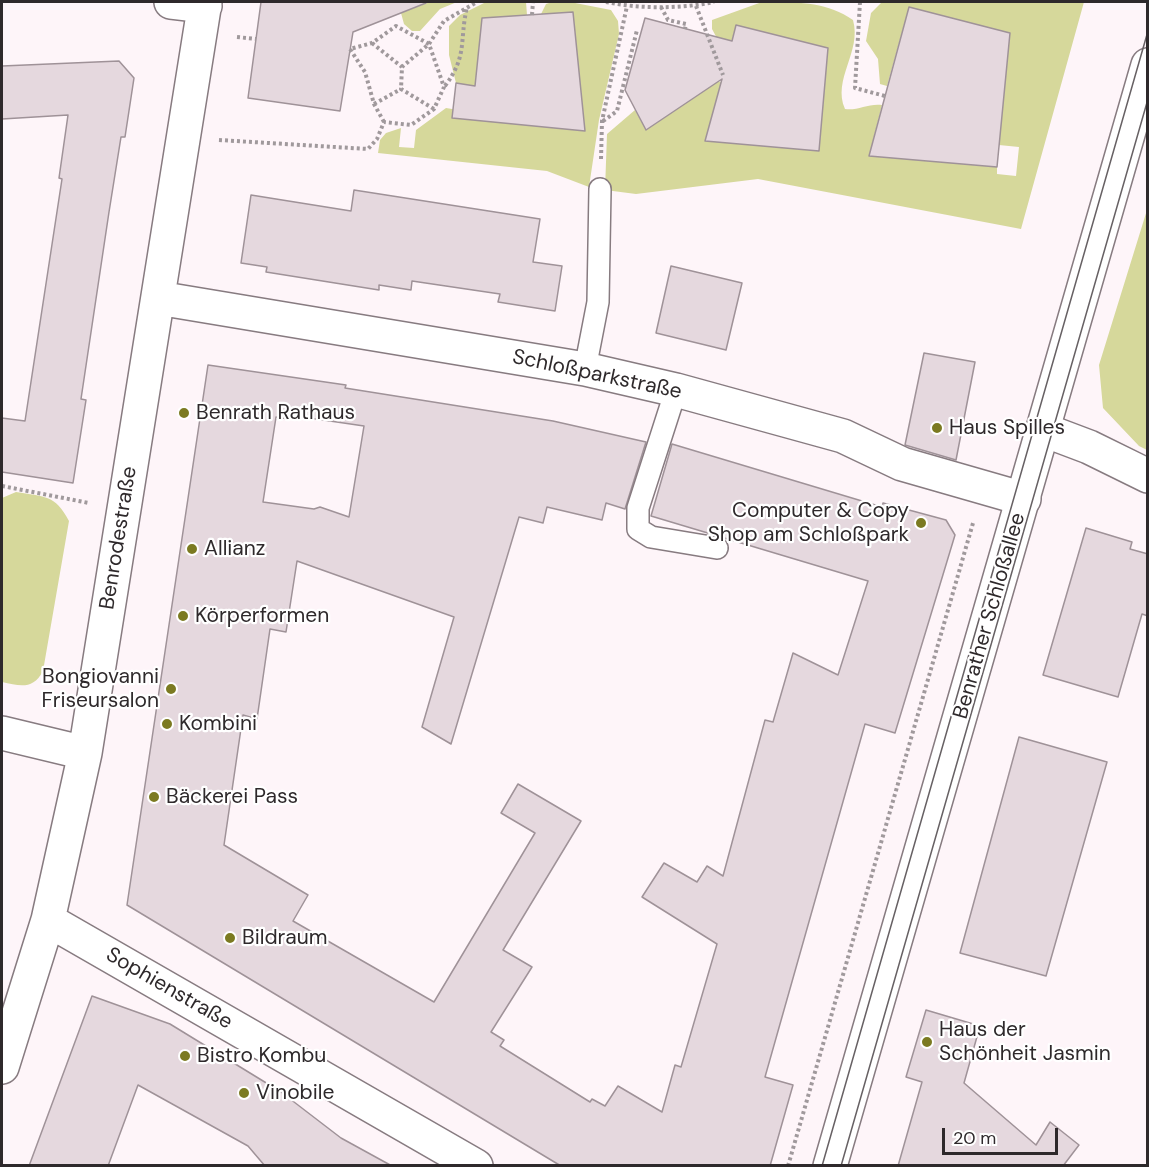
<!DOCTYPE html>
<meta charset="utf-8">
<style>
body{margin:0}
#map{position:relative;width:1149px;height:1167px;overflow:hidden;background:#fef5f9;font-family:"DM Sans",sans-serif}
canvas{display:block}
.frame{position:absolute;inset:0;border:3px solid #2e292b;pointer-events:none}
.scale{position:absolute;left:942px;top:1128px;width:116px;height:27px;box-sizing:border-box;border:3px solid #2e292b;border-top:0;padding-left:8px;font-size:18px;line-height:21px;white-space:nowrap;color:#2e292b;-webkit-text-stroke:4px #fff;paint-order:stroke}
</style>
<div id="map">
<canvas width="1149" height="1167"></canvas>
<div class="frame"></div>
<div class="scale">20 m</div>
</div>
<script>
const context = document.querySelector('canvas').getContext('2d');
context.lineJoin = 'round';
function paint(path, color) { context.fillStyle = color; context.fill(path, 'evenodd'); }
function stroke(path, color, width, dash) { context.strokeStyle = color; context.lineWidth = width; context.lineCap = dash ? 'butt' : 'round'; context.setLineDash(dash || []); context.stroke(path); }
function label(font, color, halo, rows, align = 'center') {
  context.font = font + ' "DM Sans",sans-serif'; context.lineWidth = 4.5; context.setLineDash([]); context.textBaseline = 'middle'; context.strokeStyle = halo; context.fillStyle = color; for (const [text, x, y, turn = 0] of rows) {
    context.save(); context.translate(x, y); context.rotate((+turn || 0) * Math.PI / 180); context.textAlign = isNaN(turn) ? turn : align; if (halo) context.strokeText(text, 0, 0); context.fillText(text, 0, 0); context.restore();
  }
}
paint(new Path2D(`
 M 430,2 L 457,2 L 440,9 L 420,31 L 412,31 L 404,24 L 401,13 Z
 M 486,2 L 526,2 L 527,15 L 482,20 L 475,86 L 456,83 L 449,55 L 449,26 L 460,15 Z
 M 552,2 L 570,2 L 611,10 L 618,21 L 619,34 L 599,120 L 589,187 L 547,171 L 378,153 L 380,140 L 386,133 L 401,128 L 399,147 L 414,148 L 416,130 L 446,108 L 585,131 L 573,12 L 541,14 L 546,4 Z
 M 762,2 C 795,2 826,1 853,20 C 862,52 832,79 845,109 C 857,111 869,103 882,105 L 869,156 L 997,167 L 997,174 L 1016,176 L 1019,147 L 999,145 L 1010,33 L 909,7 L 887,86 L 880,84 L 878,59 L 866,41 L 871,13 L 882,2 L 1084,2 L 1021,229 L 758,179 L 636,194 L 605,190 L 607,134 L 635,110 L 641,121 L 654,125 L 662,119 L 667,102 L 715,81 L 721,82 L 706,141 L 819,151 L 828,48 L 736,25 L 727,57 L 712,29 L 712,20 Z
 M 1147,210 L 1147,450 L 1139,446 L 1103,408 L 1099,365 Z
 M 16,492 C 44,497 55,494 69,521 L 43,671 C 33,690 20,686 2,682 L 2,498 Z`), '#d6d89b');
const building = new Path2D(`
 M 261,2 L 425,2 L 426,3 L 353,32 L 340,111 L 248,98 Z
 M 909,7 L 1010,33 L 997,167 L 869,156 Z
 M 573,12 L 585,131 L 452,118 L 456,83 L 475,86 L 482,18 Z
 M 645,18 L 732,41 L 736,25 L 828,48 L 819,151 L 705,141 L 722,79 L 646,130 L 625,90 Z
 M 119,61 L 134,78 L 125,137 L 121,137 L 109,212 L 81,399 L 86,400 L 73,483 L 2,472 L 2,418 L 25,421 L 62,179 L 59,178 L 68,115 L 2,119 L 2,66 Z
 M 354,190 L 540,219 L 533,262 L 562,266 L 555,311 L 498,302 L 500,294 L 412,281 L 411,290 L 379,285 L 379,290 L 266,272 L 267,267 L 241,263 L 251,195 L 351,211 Z
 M 671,266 L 742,283 L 726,350 L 656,333 Z
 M 924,353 L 975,362 L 956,460 L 905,445 Z
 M 208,365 L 346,385 L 345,388 L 553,421 L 646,442 L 625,509 L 606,503 L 602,520 L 547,507 L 543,523 L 519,517 L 451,744 L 422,727 L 454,617 L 297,561 L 286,632 L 270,629 L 257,719 L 243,715 L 224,845 L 308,895 L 293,921 L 434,1002 L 535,833 L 501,813 L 518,784 L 581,821 L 503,950 L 532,967 L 491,1032 L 504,1040 L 500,1046 L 590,1102 L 592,1099 L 605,1106 L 618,1086 L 662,1112 L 675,1065 L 681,1067 L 717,944 L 642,897 L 664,863 L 697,882 L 707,866 L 723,876 L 765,720 L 773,722 L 793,653 L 838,675 L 868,581 L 651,516 L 672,444 L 882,507 L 883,503 L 946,520 L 955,535 L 895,733 L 865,724 L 765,1077 L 793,1085 L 770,1166 L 561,1166 L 127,905 ZM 289,415 L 364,426 L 349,517 L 320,507 L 314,509 L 263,502 L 276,417 L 288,419 Z
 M 1086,528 L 1132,542 L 1130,549 L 1148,554 L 1148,616 L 1142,614 L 1118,697 L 1043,675 Z
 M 1019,737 L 1107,762 L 1046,976 L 960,953 Z
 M 92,996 L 170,1024 L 281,1092 L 341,1138 L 392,1166 L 265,1166 L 248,1146 L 138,1085 L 108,1166 L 29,1166 Z
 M 926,1010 L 980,1026 L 964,1083 L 1036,1145 L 1050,1122 L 1079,1145 L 1063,1166 L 898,1166 L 922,1082 L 906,1077 Z`);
paint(building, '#e5d8de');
stroke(building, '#9f9298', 1.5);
const service = new Path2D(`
 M 585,369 L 598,302 L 600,189
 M 676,390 L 638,508 L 638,529 L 651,537 L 717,548`);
const minor = new Path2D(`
 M 171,2 L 205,6
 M 158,298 L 585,369 L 676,390 L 843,436 L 902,464 L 1024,499
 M 1044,430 L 1089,447 L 1148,476
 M 2,733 L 85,753
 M 48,920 L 476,1166
 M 2,1067 L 48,920 L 85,753 L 205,2`);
const secondary = new Path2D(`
 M 830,1166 L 1148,65`);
stroke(service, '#877b80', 24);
stroke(minor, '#877b80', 36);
stroke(secondary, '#877b80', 36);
stroke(new Path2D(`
 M 606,2 C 641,9 679,9 714,2
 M 860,2 L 855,88 L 885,96
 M 696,6 L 723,75
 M 661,7 L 668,20 L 686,24 L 685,29
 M 532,15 L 533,2
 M 237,37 L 256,39
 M 372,43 L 402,67
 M 445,86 C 468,55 459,42 467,7
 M 374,104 L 401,89
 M 603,121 L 617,111 L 637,30
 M 384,122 L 374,104 L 365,72 L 350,49 L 372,43 L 396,26 L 429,44 L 402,67 L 401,89 L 434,109
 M 219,140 L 368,149 L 377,139 L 384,122 L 411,125 L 434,109 L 444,87 L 429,44 L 444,21 L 477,2
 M 601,159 L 602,121 L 627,6
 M 2,486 L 89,503
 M 788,1166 L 973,523`), '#a0999c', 4, [3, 3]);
stroke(service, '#fff', 21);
stroke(minor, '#fff', 33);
stroke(secondary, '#fff', 33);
stroke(new Path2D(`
 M 822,1166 L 1148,31
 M 841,1166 L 1148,99`), '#676164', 1.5);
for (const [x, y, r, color] of [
 [184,413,6,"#7b7a21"],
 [937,428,6,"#7b7a21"],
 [921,523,6,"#7b7a21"],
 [192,549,6,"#7b7a21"],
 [183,616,6,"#7b7a21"],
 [171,689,6,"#7b7a21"],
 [167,724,6,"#7b7a21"],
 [154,797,6,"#7b7a21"],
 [230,938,6,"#7b7a21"],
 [927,1042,6,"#7b7a21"],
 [185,1056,6,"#7b7a21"],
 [244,1093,6,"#7b7a21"]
]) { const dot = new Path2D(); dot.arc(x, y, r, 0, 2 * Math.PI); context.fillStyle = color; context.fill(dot); stroke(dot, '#fff', 2); }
label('21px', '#2e292b', '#fff', [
 ["Schloßparkstraße",597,375,12],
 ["Benrodestraße",119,538,-81],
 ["Benrather Schloßallee",990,616,-74],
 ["Sophienstraße",169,989,30]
]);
label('21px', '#2e292b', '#fff', [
 ["Benrath Rathaus",196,413],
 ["Haus Spilles",949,428],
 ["Computer & Copy",909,511,"right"],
 ["Shop am Schloßpark",909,535,"right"],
 ["Allianz",204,549],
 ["Körperformen",195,616],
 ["Bongiovanni",159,677,"right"],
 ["Friseursalon",159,701,"right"],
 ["Kombini",179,724],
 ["Bäckerei Pass",166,797],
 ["Bildraum",242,938],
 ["Haus der",939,1030],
 ["Schönheit Jasmin",939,1054],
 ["Bistro Kombu",197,1056],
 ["Vinobile",256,1093]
], 'left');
</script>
